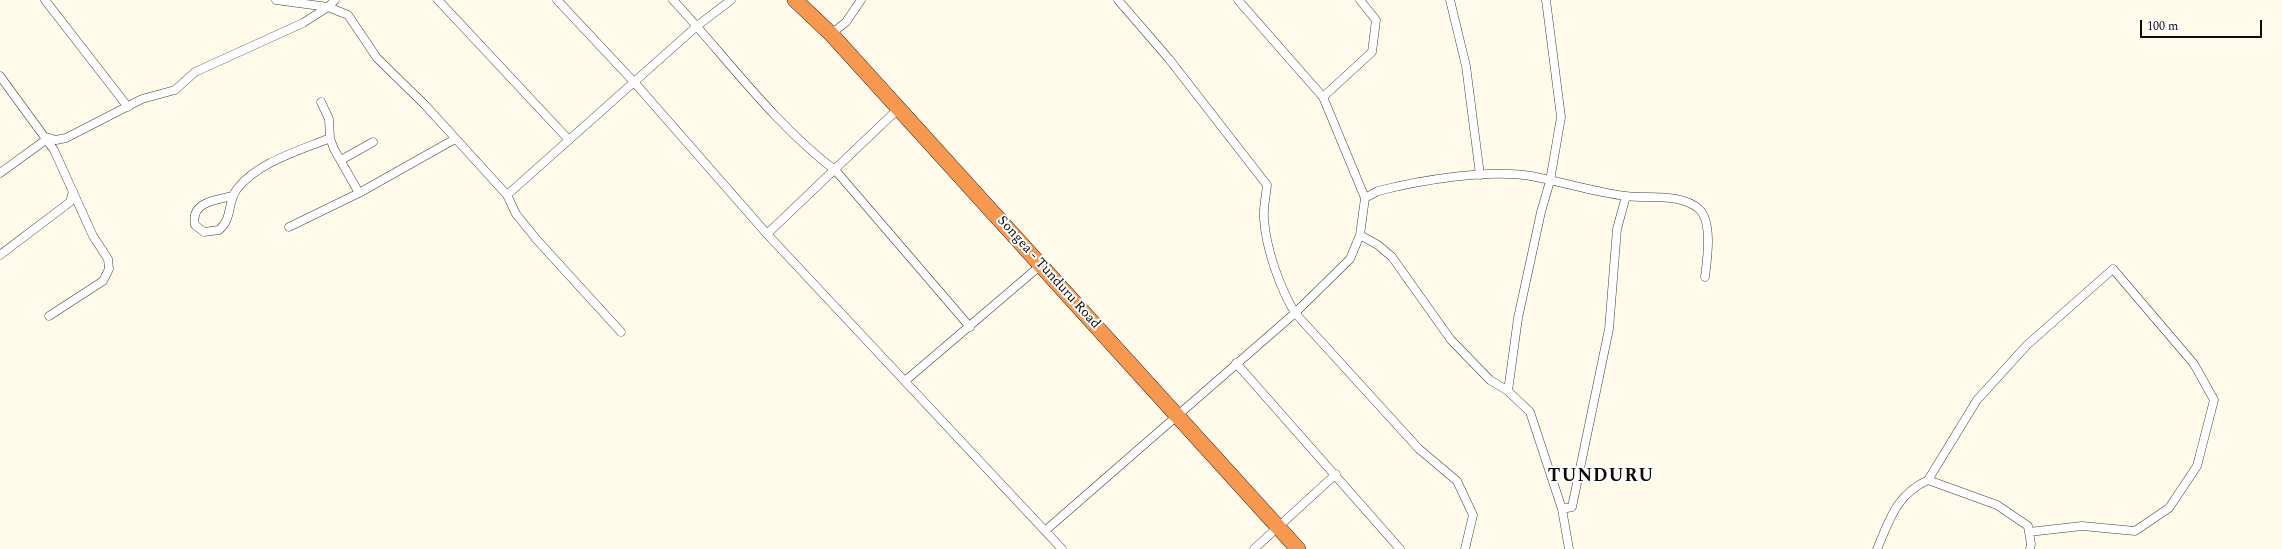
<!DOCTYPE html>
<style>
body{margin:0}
#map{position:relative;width:2282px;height:549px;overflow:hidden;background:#fffaea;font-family:Spectral,serif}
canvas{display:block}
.scale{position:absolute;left:2140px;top:20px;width:122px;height:18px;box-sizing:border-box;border:2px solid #0b0b0b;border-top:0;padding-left:5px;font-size:12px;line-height:14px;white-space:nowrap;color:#0b0b0b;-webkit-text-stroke:3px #fff;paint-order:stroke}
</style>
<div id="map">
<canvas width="2282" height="549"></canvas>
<div class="scale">100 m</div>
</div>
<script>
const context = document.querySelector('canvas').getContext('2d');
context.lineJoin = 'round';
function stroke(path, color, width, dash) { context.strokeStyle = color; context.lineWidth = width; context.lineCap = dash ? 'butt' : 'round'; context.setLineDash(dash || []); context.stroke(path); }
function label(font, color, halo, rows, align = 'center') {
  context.font = font + ' Spectral,serif'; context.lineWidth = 4; context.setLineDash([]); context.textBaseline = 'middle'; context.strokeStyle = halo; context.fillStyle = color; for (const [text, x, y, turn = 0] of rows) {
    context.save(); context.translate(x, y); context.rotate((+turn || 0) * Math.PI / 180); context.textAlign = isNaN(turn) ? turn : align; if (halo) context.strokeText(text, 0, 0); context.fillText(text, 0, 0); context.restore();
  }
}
const street = new Path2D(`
 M 45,0 L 128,107
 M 276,0 L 328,7 L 348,15 L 377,58 L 425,105 L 507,195 L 516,214 L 537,240 L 621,332
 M 438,0 L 569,140
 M 557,0 L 634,82 L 767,234 L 1062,549
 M 673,0 C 727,58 773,123 836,171 L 970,327
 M 1118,0 L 1169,59 L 1267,185 C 1266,196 1263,208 1264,219 C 1266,249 1280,288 1295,313 L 1419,449 L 1457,481 L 1473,515 L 1465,549
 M 1238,0 L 1323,97 L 1365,198
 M 1450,0 L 1466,66 L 1480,175
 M 831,34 L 846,22 L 861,0
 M 0,76 L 54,150 L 93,236 L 108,259 L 109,269 L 103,281 L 49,316
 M 1323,97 L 1372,52 L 1376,20 L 1360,0
 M 321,102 L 329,119 L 330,138 L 334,149 L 359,193
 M 46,137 L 56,140 L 66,138 L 142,99 L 175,90 L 195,72 L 303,23 L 328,7 L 335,0
 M 341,160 L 373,142
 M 0,173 L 47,139
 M 507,195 L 697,26 L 731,0
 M 233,196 C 216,200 190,202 195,225 L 204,232 L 219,230 C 233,218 227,202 237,189 C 258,162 299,151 330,138
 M 289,227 L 359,193 L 455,139
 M 767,234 L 898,109
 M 1360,235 L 1378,245 L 1392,257 L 1451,340 L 1490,380 L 1508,391 L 1530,412 L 1562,509 L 1569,549
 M 0,255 L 70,202 L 73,191
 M 1236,363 L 1400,549
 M 905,381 L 1041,265
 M 1508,391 L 1518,318 L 1541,212 L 1550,181 L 1561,117 L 1546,0
 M 1928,480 L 1977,400 L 2027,345 L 2113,269 L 2194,364 L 2214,400 L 2197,466 L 2169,508 L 2135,531 L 2082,526 L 2029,532
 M 1562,509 L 1572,507 L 1609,329 L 1617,229 L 1626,196
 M 1046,530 L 1295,313 L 1350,259 L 1360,235 L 1365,198 L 1378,191 C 1421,180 1487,169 1531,176 C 1563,182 1594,192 1626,196 C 1649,199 1681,193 1699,209 C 1713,222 1707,260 1705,277
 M 1254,549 L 1336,474
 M 1877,549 C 1890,519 1896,495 1928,480 L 1997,505 L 2028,526 L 2031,544 L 2030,549`);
const highway = new Path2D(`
 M 795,0 L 831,34 L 1298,549`);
stroke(street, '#3e3e3e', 9);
stroke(highway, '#1c1c1c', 16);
stroke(street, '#fff', 8);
stroke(highway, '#f79850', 15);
label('14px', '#0b0b0b', '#fff', [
 ["Songea - Tunduru Road",1048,273,48]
]);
context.letterSpacing = '1px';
label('bold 18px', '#0b0b0b', '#fff', [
 ["TUNDURU",1601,477]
]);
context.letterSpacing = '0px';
</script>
